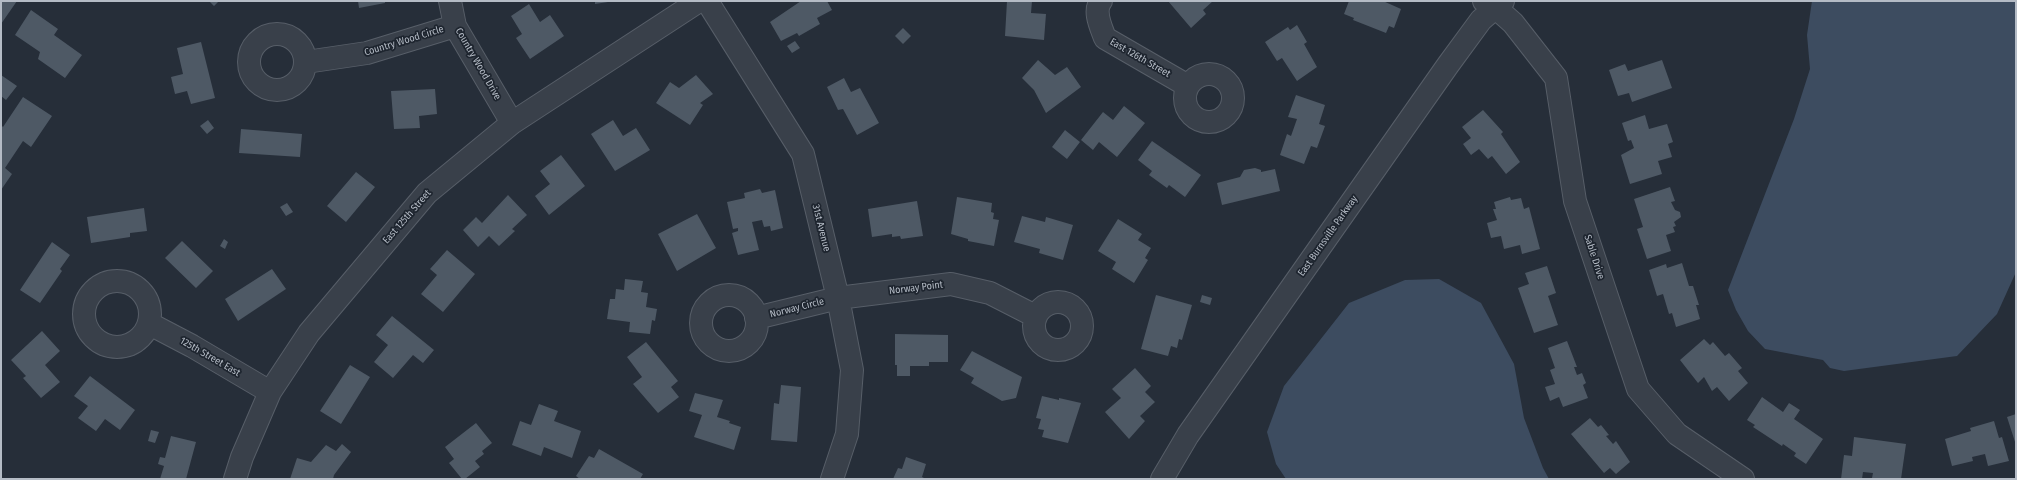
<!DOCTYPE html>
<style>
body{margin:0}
#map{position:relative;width:2017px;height:480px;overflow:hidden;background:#262e39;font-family:"Fira Sans Condensed",sans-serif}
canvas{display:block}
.frame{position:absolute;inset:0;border:2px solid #b4bbc5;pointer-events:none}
</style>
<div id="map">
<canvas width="2017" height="480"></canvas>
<div class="frame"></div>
</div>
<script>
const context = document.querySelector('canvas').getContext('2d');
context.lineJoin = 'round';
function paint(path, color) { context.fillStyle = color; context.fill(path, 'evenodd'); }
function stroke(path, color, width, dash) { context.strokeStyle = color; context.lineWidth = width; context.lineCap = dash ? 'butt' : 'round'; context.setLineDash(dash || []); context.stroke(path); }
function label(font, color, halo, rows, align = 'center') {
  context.font = font + ' "Fira Sans Condensed",sans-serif'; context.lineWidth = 3.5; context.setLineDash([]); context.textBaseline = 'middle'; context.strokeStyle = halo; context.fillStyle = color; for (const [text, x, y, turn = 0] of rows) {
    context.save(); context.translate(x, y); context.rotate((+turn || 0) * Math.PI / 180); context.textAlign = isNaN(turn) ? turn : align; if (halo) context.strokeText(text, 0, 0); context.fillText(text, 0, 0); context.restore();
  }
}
paint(new Path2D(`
 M 1812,1 L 2016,1 L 2016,272 L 1997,314 L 1957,356 L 1844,371 L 1830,368 L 1823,360 L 1765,349 L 1748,331 L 1736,310 L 1728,290 L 1794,119 L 1810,69 L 1807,35 Z
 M 1439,279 L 1481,303 L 1514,364 L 1524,418 L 1543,468 L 1549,479 L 1286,479 L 1276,464 L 1267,432 L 1284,386 L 1349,303 L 1405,280 Z`), '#3d4c60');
paint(new Path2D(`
 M 1,1 L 17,1 L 1,24 Z
 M 209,1 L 219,1 L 214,6 Z
 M 358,1 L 385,1 L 385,3 L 359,8 Z
 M 595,1 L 608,1 L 608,2 L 595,4 Z
 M 801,1 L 827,1 L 832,10 L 817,18 L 820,24 L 799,36 L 797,33 L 781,41 L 770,22 Z
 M 1007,1 L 1032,1 L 1031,13 L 1046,14 L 1044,40 L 1005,36 Z
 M 1168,1 L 1213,1 L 1203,10 L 1206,14 L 1191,28 Z
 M 1349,1 L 1383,1 L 1401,9 L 1394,28 L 1389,26 L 1386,33 L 1353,20 L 1354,18 L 1344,14 Z
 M 529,4 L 540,22 L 550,15 L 564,36 L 530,59 L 516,38 L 522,34 L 511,16 Z
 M 31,10 L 58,29 L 54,35 L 82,55 L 65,78 L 38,59 L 40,52 L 15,35 Z
 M 1297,25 L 1307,42 L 1304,44 L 1317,67 L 1297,81 L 1282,58 L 1277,61 L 1265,42 L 1288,27 L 1290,30 Z
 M 903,28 L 911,36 L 903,44 L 895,36 Z
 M 795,41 L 800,48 L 792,53 L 787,46 Z
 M 201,42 L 215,98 L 191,104 L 187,91 L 175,94 L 171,77 L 183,74 L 177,48 Z
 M 1038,60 L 1055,75 L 1067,67 L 1081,87 L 1046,113 L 1034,90 L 1022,78 Z
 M 1662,60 L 1672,88 L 1632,102 L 1629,93 L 1618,96 L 1609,70 L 1625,64 L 1628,71 Z
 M 1,75 L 17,86 L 6,100 L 1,96 Z
 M 696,75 L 713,94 L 700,103 L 703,105 L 690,125 L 656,103 L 670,82 L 679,88 Z
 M 844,78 L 851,92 L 860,88 L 879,123 L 857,135 L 843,109 L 838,110 L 827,87 Z
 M 435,89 L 437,114 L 419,116 L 420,128 L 394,129 L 391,91 Z
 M 1296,95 L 1325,105 L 1319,124 L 1325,126 L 1317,148 L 1311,146 L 1304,164 L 1280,155 L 1287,134 L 1291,136 L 1297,119 L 1288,117 Z
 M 23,97 L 52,116 L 31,147 L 23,141 L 5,168 L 12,174 L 1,190 L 1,125 L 3,127 Z
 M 1124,106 L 1145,123 L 1117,157 L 1099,142 L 1093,150 L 1081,140 L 1103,112 L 1113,120 Z
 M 1483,110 L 1503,132 L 1501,134 L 1520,162 L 1506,174 L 1492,156 L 1488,159 L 1479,149 L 1471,155 L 1463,144 L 1471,138 L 1462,127 Z
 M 1645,115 L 1649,129 L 1667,124 L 1673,142 L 1668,144 L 1672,157 L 1658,161 L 1662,174 L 1630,184 L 1621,155 L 1634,148 L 1631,140 L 1628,141 L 1622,123 Z
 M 208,120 L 214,128 L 207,134 L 200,126 Z
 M 613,120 L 623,136 L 636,128 L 650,150 L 615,171 L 591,134 Z
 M 241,129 L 302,134 L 300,157 L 239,153 Z
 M 1065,130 L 1080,142 L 1067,159 L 1052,147 Z
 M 1152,141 L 1201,175 L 1185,197 L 1169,185 L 1167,188 L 1149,175 L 1152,171 L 1138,160 Z
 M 561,155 L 585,186 L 549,215 L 535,196 L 550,184 L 540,171 Z
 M 1255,168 L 1261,170 L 1261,172 L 1275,169 L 1280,191 L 1222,205 L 1217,183 L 1240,177 L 1244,170 Z
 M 356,172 L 375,187 L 346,222 L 327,206 Z
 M 1670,187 L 1675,201 L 1671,202 L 1675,210 L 1680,212 L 1681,217 L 1674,222 L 1676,226 L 1673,227 L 1675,232 L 1666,235 L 1671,251 L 1647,259 L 1637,229 L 1643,227 L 1634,199 Z
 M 760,189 L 762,193 L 775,190 L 783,228 L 771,231 L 770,226 L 764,227 L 762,220 L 752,222 L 759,250 L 738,255 L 732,233 L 738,231 L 738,228 L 733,229 L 727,202 L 745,198 L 744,193 Z
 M 508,195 L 527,215 L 512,229 L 515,231 L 499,246 L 489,236 L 478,247 L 463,230 L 476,217 L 482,223 Z
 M 957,197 L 992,203 L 991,212 L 994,213 L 993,219 L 999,220 L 994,246 L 968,241 L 968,239 L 951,234 Z
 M 1510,197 L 1511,200 L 1521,198 L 1524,209 L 1529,207 L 1540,249 L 1522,254 L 1520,245 L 1504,249 L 1501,236 L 1491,238 L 1487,223 L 1497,220 L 1493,209 L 1496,209 L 1494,202 Z
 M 917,201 L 923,236 L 901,239 L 900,236 L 892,237 L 892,234 L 872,237 L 868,209 Z
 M 287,203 L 293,212 L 286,216 L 280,207 Z
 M 144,208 L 147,231 L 130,233 L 130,237 L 91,243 L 87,217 Z
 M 697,214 L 716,248 L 677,271 L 658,234 Z
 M 1022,216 L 1045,222 L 1046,217 L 1073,225 L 1063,260 L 1039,253 L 1040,249 L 1014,242 Z
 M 1118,219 L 1142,234 L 1138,240 L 1151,248 L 1145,258 L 1148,260 L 1134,283 L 1112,269 L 1116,262 L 1098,251 Z
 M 224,239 L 228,242 L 225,249 L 220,246 Z
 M 182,241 L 213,271 L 196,288 L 165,258 Z
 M 52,242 L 70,255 L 60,269 L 62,271 L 40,303 L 20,290 Z
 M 447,250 L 475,274 L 443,312 L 421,294 L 437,275 L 430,269 Z
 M 1682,263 L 1689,286 L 1693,286 L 1699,305 L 1696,305 L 1700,319 L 1676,327 L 1672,313 L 1669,314 L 1663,294 L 1657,296 L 1649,270 L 1666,264 L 1667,268 Z
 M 1547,266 L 1556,293 L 1548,296 L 1558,325 L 1534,333 L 1518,288 L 1529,284 L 1525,273 Z
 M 272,269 L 286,289 L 238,321 L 225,299 Z
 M 625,279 L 643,281 L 641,292 L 648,293 L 646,307 L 657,309 L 655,321 L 652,320 L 650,334 L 629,332 L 630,322 L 607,319 L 610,299 L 615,299 L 616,289 L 624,290 Z
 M 1156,295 L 1192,305 L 1182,340 L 1179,339 L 1177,348 L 1171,346 L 1168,356 L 1141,349 Z
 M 1202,295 L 1212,298 L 1210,305 L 1200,302 Z
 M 392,316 L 434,350 L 423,363 L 413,355 L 393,378 L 374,362 L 388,345 L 376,335 Z
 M 42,331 L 60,351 L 45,365 L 60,382 L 41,398 L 23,378 L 26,376 L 11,360 Z
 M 895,334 L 948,335 L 948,362 L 929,362 L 929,366 L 910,366 L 910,376 L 897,376 L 897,365 L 895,365 Z
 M 1704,339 L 1710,345 L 1713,342 L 1725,356 L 1729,353 L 1742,368 L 1738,371 L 1748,383 L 1729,401 L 1717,387 L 1712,391 L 1704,377 L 1698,383 L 1680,360 Z
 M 1567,341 L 1577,367 L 1574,367 L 1577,375 L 1582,373 L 1586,383 L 1583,385 L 1588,398 L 1563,407 L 1559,397 L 1550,401 L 1545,387 L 1555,384 L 1550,370 L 1555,368 L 1548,348 Z
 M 646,342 L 678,381 L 671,387 L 679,397 L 658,413 L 633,384 L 642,377 L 627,357 Z
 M 972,351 L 1022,377 L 1016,398 L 1002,401 L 971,383 L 974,378 L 960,370 Z
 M 350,365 L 370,377 L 341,424 L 320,411 Z
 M 1135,368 L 1151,386 L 1145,392 L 1155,402 L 1140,416 L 1145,421 L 1129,439 L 1105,412 L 1121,398 L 1112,389 Z
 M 90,376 L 135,410 L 120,430 L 105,419 L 96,431 L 78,418 L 88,406 L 74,396 Z
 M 781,385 L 801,387 L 797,442 L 771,440 L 774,403 L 779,404 Z
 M 695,393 L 723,400 L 717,417 L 730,421 L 729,423 L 741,427 L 734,450 L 694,437 L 702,415 L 689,411 Z
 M 1042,396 L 1059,400 L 1059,398 L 1081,403 L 1068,443 L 1042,437 L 1044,430 L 1038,429 L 1041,419 L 1036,418 Z
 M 1762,397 L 1783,412 L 1789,403 L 1800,410 L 1794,419 L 1823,439 L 1806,464 L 1794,456 L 1796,453 L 1783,444 L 1782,446 L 1753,427 L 1755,425 L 1747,420 Z
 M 539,404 L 558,411 L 554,421 L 581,431 L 572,458 L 544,447 L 541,456 L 512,445 L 520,421 L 531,425 Z
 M 2016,414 L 2016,445 L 2007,417 Z
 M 1590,418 L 1598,427 L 1601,425 L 1609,435 L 1606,436 L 1613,444 L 1616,441 L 1630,462 L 1616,474 L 1610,468 L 1604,473 L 1571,434 Z
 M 1994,421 L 1999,438 L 2002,437 L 2009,461 L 1988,466 L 1985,454 L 1972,457 L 1973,461 L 1952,466 L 1945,439 L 1971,431 L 1970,428 Z
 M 476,423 L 492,443 L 482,451 L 484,454 L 475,461 L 480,467 L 465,479 L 462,479 L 449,463 L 454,459 L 445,447 Z
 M 151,430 L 159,432 L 155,443 L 148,441 Z
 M 171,436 L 196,442 L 186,479 L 160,479 L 164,466 L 158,464 L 160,457 L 165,458 Z
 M 1854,437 L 1906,444 L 1901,479 L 1875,479 L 1872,478 L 1873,473 L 1863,472 L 1862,479 L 1841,479 L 1844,455 L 1852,456 Z
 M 342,444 L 351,452 L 334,475 L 333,479 L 290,479 L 297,458 L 311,462 L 326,445 L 336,451 Z
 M 599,449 L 643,474 L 640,479 L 580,479 L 576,476 L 589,456 L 594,458 Z
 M 906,457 L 926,464 L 922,477 L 926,479 L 893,479 L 898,468 L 902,469 Z`), '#4e5965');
const minor = new Path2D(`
 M 450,1 L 455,26 L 512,123
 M 707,1 L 803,154 L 838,298 L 852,370 L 847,434 L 832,479
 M 1101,1 C 1093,11 1101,27 1105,38 L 1188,86
 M 1484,1 L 1495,7 L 1513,23 L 1556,78 L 1575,201 L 1638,389 L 1677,434 L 1743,479
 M249 62a28 28 0 1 1 56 0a28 28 0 1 1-56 0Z
 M 306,62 L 367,53 L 455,26
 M1185 98a24 24 0 1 1 48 0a24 24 0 1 1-48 0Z
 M84 314a33 33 0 1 1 66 0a33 33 0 1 1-66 0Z
 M701 323a28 28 0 1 1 56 0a28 28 0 1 1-56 0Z
 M1034 326a24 24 0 1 1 48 0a24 24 0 1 1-48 0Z
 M 756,318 L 838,298 L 951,284 L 990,293 L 1035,316
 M 150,324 L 192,346 L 270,392
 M 235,479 L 242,457 L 270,392 L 309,333 L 427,193 L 512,123 L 699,1
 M 1162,479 L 1188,435 L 1448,65 L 1481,20 L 1503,1`);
stroke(minor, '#575e68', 24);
stroke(minor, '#39404a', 22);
label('10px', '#b4bbc5', '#1e252f', [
 ["Country Wood Circle",404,41,-17],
 ["East 126th Street",1140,58,30],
 ["Country Wood Drive",478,64,60],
 ["East 125th Street",407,217,-49],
 ["31st Avenue",821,228,76],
 ["East Burnsville Parkway",1328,236,-55],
 ["Sable Drive",1594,257,72],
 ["Norway Point",916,288,-7],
 ["Norway Circle",797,308,-14],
 ["125th Street East",210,357,30]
]);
</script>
